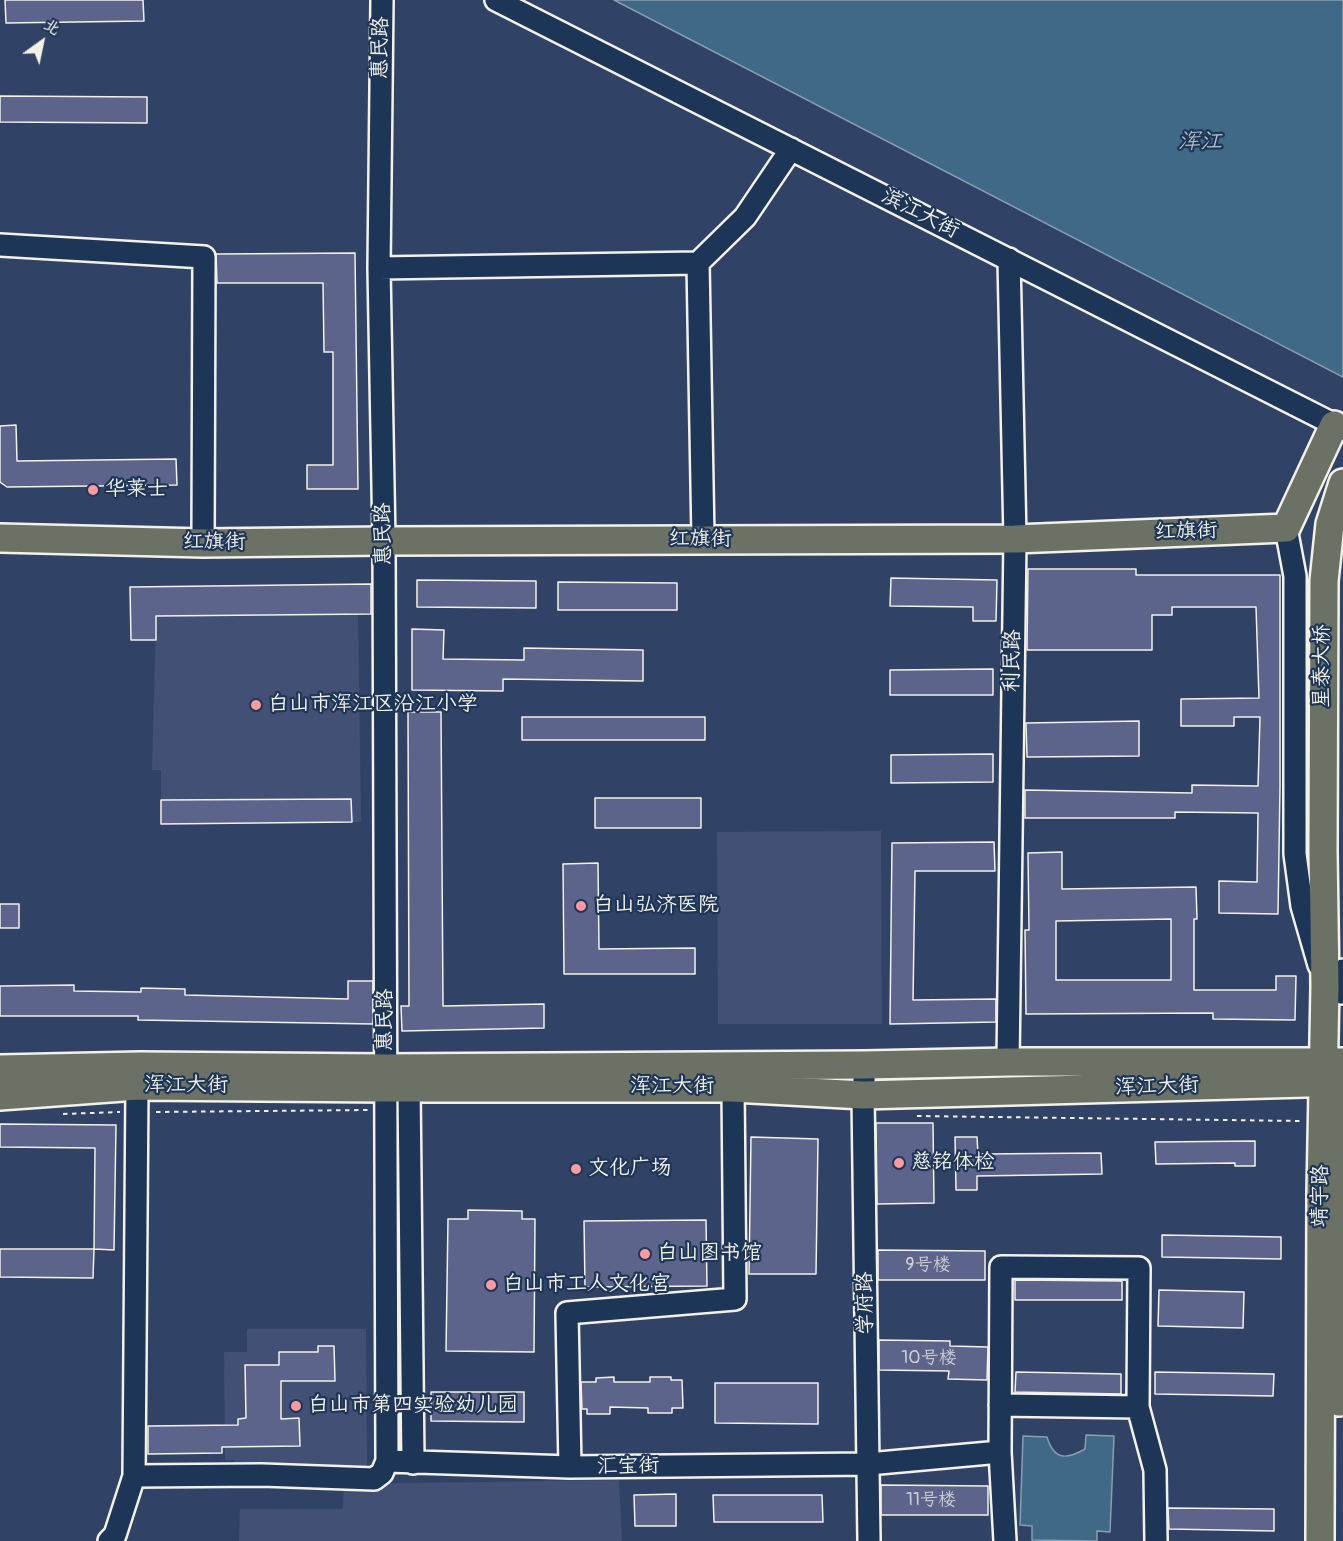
<!DOCTYPE html>
<meta charset="utf-8">
<style>
body{margin:0}
#map{position:relative;width:1343px;height:1541px;overflow:hidden;background:#304367;font-family:Pangolin,"LXGW WenKai TC",sans-serif}
canvas{display:block}
.north{position:absolute;left:12px;top:12px;width:60px;height:60px;-webkit-text-stroke:4px #1d3557;paint-order:stroke;rotate:33deg;font-size:16px;font-weight:700;line-height:24px;text-align:center;color:#f4f1e8}
.north::after{content:'';display:block;margin:auto;width:21px;height:27px;background:#f4f1e8;clip-path:polygon(50% 0,100% 100%,50% 72%,0 100%)}
</style>
<div id="map">
<canvas width="1343" height="1541"></canvas>
<div class="north">北</div>
</div>
<script>
const context = document.querySelector('canvas').getContext('2d');
context.lineJoin = 'round';
function paint(path, color) { context.fillStyle = color; context.fill(path, 'evenodd'); }
function stroke(path, color, width, dash) { context.strokeStyle = color; context.lineWidth = width; context.lineCap = dash ? 'butt' : 'round'; context.setLineDash(dash || []); context.stroke(path); }
function label(font, color, halo, rows, align = 'center') {
  context.font = font + ' Pangolin,"LXGW WenKai TC",sans-serif'; context.lineWidth = 4.5; context.setLineDash([]); context.textBaseline = 'middle'; context.strokeStyle = halo; context.fillStyle = color; for (const [text, x, y, turn = 0] of rows) {
    context.save(); context.translate(x, y); context.rotate((+turn || 0) * Math.PI / 180); context.textAlign = isNaN(turn) ? turn : align; if (halo) context.strokeText(text, 0, 0); context.fillText(text, 0, 0); context.restore();
  }
}
paint(new Path2D(`
 M 358,614 L 361,822 L 161,824 L 161,770 L 152,770 L 156,616 Z
 M 881,831 L 882,1024 L 718,1024 L 717,832 Z
 M 247,1329 L 366,1329 L 367,1467 L 235,1468 L 235,1460 L 225,1460 L 224,1352 L 247,1352 Z
 M 619,1480 L 622,1541 L 239,1541 L 240,1509 L 343,1509 L 344,1484 Z`), '#415074');
const water = new Path2D(`
 M 614,0 L 1343,0 L 1343,377 Z
 M 1086,1435 L 1114,1436 L 1110,1532 L 1097,1531 L 1097,1541 L 1032,1540 L 1032,1526 L 1020,1525 L 1023,1436 L 1047,1437 C 1054,1460 1066,1460 1085,1449 Z`);
paint(water, '#406887');
stroke(water, '#889fae', 1.5);
const building = new Path2D(`
 M 5,0 L 143,0 L 144,21 L 6,23 Z
 M 0,96 L 147,97 L 147,123 L 0,122 Z
 M 355,253 L 358,489 L 307,489 L 307,465 L 333,465 L 333,352 L 324,352 L 323,283 L 217,283 L 216,254 Z
 M 16,425 L 17,461 L 176,459 L 177,485 L 7,487 L 0,482 L 0,426 Z
 M 1028,569 L 1136,569 L 1136,575 L 1280,575 L 1280,787 L 1278,914 L 1219,913 L 1219,881 L 1257,882 L 1258,813 L 1175,812 L 1175,818 L 1025,818 L 1025,790 L 1192,793 L 1192,785 L 1258,786 L 1260,717 L 1234,717 L 1234,726 L 1181,726 L 1181,699 L 1259,698 L 1256,607 L 1172,607 L 1172,615 L 1152,615 L 1152,650 L 1027,650 Z
 M 891,578 L 997,580 L 996,621 L 973,621 L 973,607 L 890,606 Z
 M 417,580 L 536,581 L 536,608 L 417,607 Z
 M 558,582 L 677,583 L 677,610 L 558,610 Z
 M 371,584 L 371,614 L 156,616 L 156,640 L 131,640 L 130,587 Z
 M 412,629 L 444,630 L 443,659 L 524,660 L 524,648 L 643,650 L 643,681 L 503,679 L 503,691 L 412,690 Z
 M 993,669 L 993,695 L 890,695 L 890,670 Z
 M 408,712 L 441,712 L 443,1006 L 544,1004 L 544,1028 L 402,1031 L 401,1006 L 409,1006 Z
 M 522,717 L 705,717 L 705,740 L 522,740 Z
 M 1139,721 L 1139,756 L 1027,757 L 1026,723 Z
 M 993,754 L 993,782 L 891,783 L 891,755 Z
 M 595,798 L 701,798 L 701,828 L 595,828 Z
 M 351,799 L 352,822 L 161,824 L 161,800 Z
 M 994,842 L 995,871 L 915,871 L 913,1000 L 996,999 L 996,1022 L 890,1024 L 892,843 Z
 M 1062,852 L 1062,889 L 1196,887 L 1197,919 L 1194,919 L 1194,990 L 1276,990 L 1276,976 L 1296,976 L 1295,1020 L 1213,1019 L 1213,1013 L 1026,1014 L 1025,930 L 1029,930 L 1028,853 ZM 1171,919 L 1171,980 L 1056,980 L 1056,921 Z
 M 598,863 L 599,949 L 695,948 L 695,974 L 564,974 L 563,864 Z
 M 0,904 L 19,904 L 19,928 L 0,928 Z
 M 348,981 L 373,981 L 373,1024 L 138,1020 L 138,1016 L 0,1016 L 0,986 L 74,985 L 74,991 L 141,992 L 141,988 L 185,989 L 185,995 L 348,999 Z
 M 876,1123 L 933,1123 L 934,1203 L 877,1204 Z
 M 0,1124 L 116,1125 L 114,1250 L 94,1249 L 95,1148 L 0,1147 Z
 M 751,1137 L 818,1139 L 816,1274 L 749,1274 Z
 M 955,1137 L 977,1137 L 978,1154 L 1101,1153 L 1102,1174 L 977,1176 L 977,1190 L 956,1190 Z
 M 1255,1141 L 1255,1166 L 1235,1166 L 1235,1163 L 1156,1164 L 1155,1142 Z
 M 468,1210 L 522,1211 L 522,1219 L 535,1219 L 534,1352 L 446,1351 L 448,1219 L 468,1219 Z
 M 706,1220 L 707,1286 L 585,1287 L 584,1221 Z
 M 1162,1235 L 1281,1237 L 1281,1259 L 1162,1257 Z
 M 0,1249 L 94,1249 L 93,1278 L 0,1277 Z
 M 878,1250 L 985,1251 L 985,1280 L 878,1280 Z
 M 1015,1280 L 1122,1281 L 1122,1300 L 1015,1300 Z
 M 1159,1290 L 1244,1292 L 1243,1328 L 1158,1326 Z
 M 879,1340 L 950,1341 L 950,1346 L 988,1347 L 987,1380 L 948,1379 L 949,1371 L 879,1370 Z
 M 318,1346 L 334,1346 L 335,1381 L 281,1381 L 281,1419 L 299,1418 L 300,1446 L 222,1447 L 222,1453 L 148,1454 L 148,1426 L 238,1425 L 238,1419 L 246,1418 L 245,1365 L 279,1365 L 279,1352 L 318,1352 Z
 M 1016,1372 L 1121,1374 L 1121,1394 L 1015,1392 Z
 M 1155,1372 L 1274,1374 L 1273,1396 L 1155,1394 Z
 M 614,1377 L 614,1382 L 650,1382 L 650,1377 L 671,1377 L 671,1380 L 682,1380 L 683,1408 L 672,1408 L 672,1413 L 648,1413 L 648,1408 L 610,1407 L 610,1414 L 587,1414 L 587,1409 L 582,1409 L 581,1382 L 596,1382 L 596,1378 Z
 M 715,1383 L 818,1383 L 818,1424 L 715,1423 Z
 M 431,1392 L 524,1392 L 524,1422 L 431,1421 Z
 M 881,1485 L 988,1486 L 988,1515 L 881,1515 Z
 M 676,1494 L 676,1526 L 635,1526 L 634,1495 Z
 M 713,1495 L 822,1495 L 823,1522 L 714,1522 Z
 M 1168,1508 L 1274,1509 L 1274,1531 L 1169,1529 Z`);
paint(building, '#5c648b');
stroke(building, '#f4f1e8', 1.5);
const minor = new Path2D(`
 M 496,0 L 1343,429
 M 0,245 L 204,257 L 203,543
 M 379,268 L 698,263
 M 1286,528 L 1295,576 L 1295,854 L 1302,906 L 1319,965
 M 703,539 L 698,263 L 745,217 L 791,149
 M 1341,993 L 1343,970
 M 1008,1062 L 1015,539 L 1009,259
 M 865,1065 L 863,1095 L 869,1541
 M 398,1078 L 409,1087 L 413,1463
 M 1138,1407 L 1155,1470 L 1156,1541
 M 1000,1452 L 1001,1267 L 1139,1268 L 1138,1407 L 1000,1405
 M 387,1461 L 570,1467 L 868,1464 L 1000,1452 L 1005,1541
 M 570,1467 L 567,1313 L 735,1299 L 733,1088
 M 134,1476 L 262,1475 L 374,1479 L 382,1473 L 387,1461 L 384,541 L 379,268 L 382,0
 M 109,1541 L 115,1535 L 134,1476 L 137,1086 L 139,1073`);
const major = new Path2D(`
 M 0,538 L 203,543 L 384,541 L 1015,539 L 1286,528 L 1334,425
 M 0,1069 L 140,1066 L 386,1068 L 865,1065 L 1008,1062 L 1343,1062
 M 0,1096 L 137,1086 L 386,1088 L 733,1088 L 863,1095 L 1343,1082
 M 1339,1402 L 1342,1065
 M 1320,1541 L 1321,1192 L 1325,987 L 1323,851 L 1324,581 L 1330,524 L 1343,483`);
stroke(minor, '#f4f1e8', 26);
stroke(major, '#f4f1e8', 32);
stroke(new Path2D(`
 M 156,1112 L 369,1110
 M 63,1114 L 120,1112
 M 917,1116 L 1301,1121`), '#f4f1e8', 2, [4.5, 4.5]);
stroke(minor, '#1d3557', 21);
stroke(major, '#6b7165', 27);
for (const [x, y, r, color] of [
 [93,490,6,"#ff9aa2"],
 [256,705,6,"#ff9aa2"],
 [581,906,6,"#ff9aa2"],
 [899,1163,6,"#ff9aa2"],
 [576,1169,6,"#ff9aa2"],
 [645,1254,6,"#ff9aa2"],
 [491,1285,6,"#ff9aa2"],
 [296,1406,6,"#ff9aa2"]
]) { const dot = new Path2D(); dot.arc(x, y, r, 0, 2 * Math.PI); context.fillStyle = color; context.fill(dot); stroke(dot, '#1d3557', 2); }
label('18px', '#ceced1', null, [
 ["9号楼",928,1265],
 ["10号楼",929,1358],
 ["11号楼",931,1500]
]);
label('21px', '#f4f1e8', '#1d3557', [
 ["惠民路",381,48,-89],
 ["滨江大街",920,214,27],
 ["红旗街",1186,532,-2],
 ["惠民路",384,534,-91],
 ["红旗街",700,540],
 ["红旗街",214,543],
 ["利民路",1013,661,-89],
 ["星泰大桥",1323,666,-90],
 ["惠民路",386,1020,-90],
 ["浑江大街",186,1086],
 ["浑江大街",672,1087],
 ["浑江大街",1157,1087,-2],
 ["靖宇路",1321,1196,-89],
 ["学府路",866,1303,-91],
 ["汇宝街",628,1467,-1]
]);
label('21px', '#f4f1e8', '#1d3557', [
 ["华莱士",105,490],
 ["白山市浑江区沿江小学",268,705],
 ["白山弘济医院",593,906],
 ["慈铭体检",911,1163],
 ["文化广场",588,1169],
 ["白山图书馆",657,1254],
 ["白山市工人文化宫",503,1285],
 ["白山市第四实验幼儿园",308,1406]
], 'left');
label('italic 22px', '#b5c1c6', '#1d3557', [
 ["浑江",1200,142]
]);
</script>
